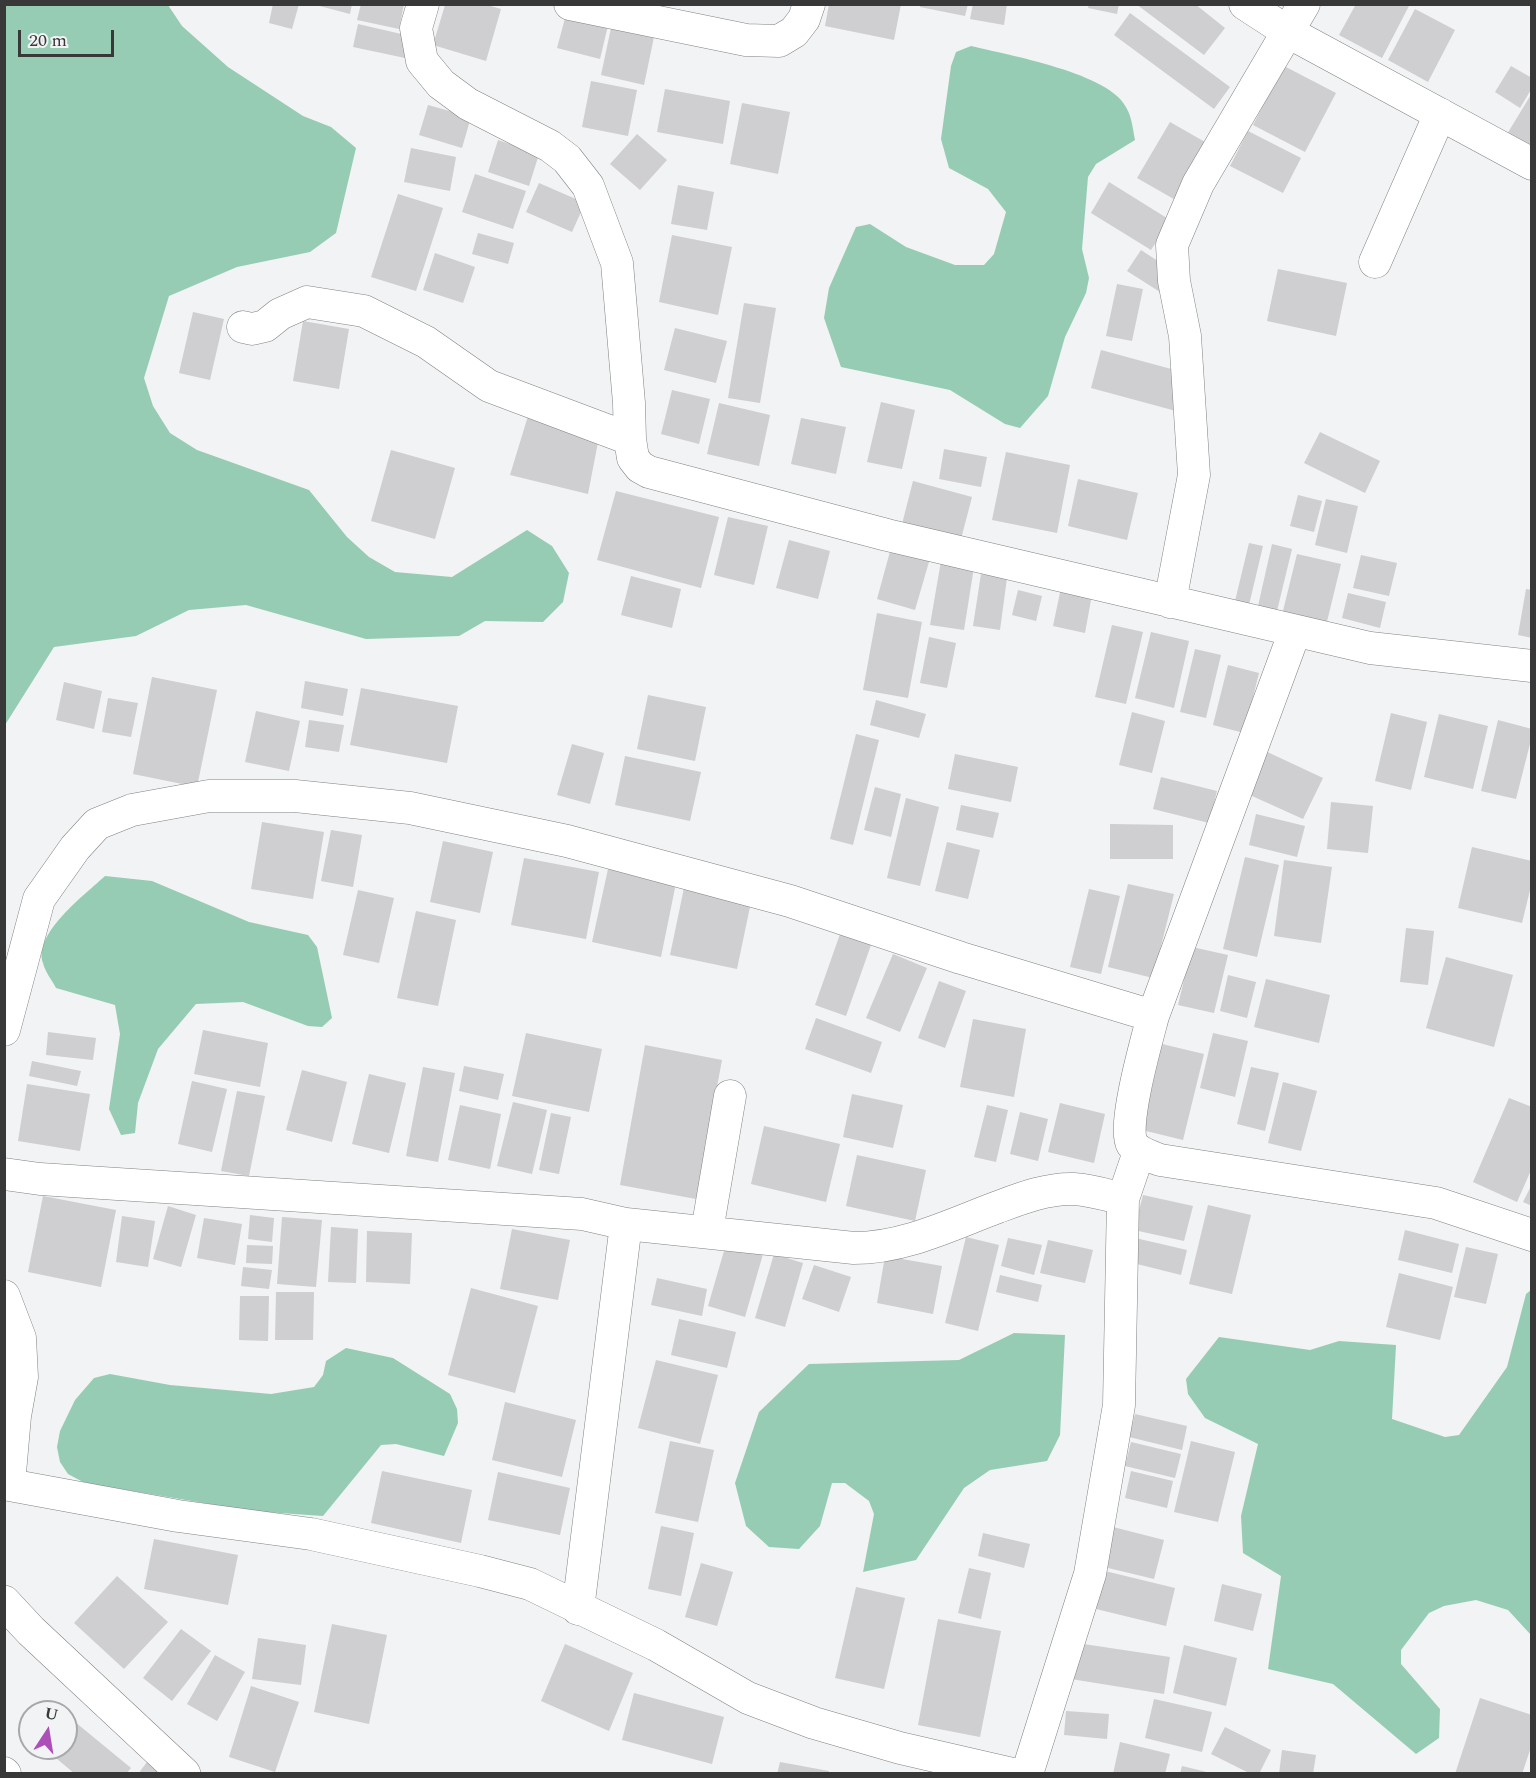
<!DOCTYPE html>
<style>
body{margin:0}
#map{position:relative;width:1536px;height:1778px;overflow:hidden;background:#f1f3f4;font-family:Spectral,serif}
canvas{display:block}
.frame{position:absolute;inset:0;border:6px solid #383839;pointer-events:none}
.north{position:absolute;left:18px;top:1700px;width:60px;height:60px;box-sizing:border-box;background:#f1f3f4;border:2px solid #a7a8a9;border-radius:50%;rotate:12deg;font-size:16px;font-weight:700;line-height:24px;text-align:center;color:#383839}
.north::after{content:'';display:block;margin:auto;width:21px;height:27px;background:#ac4fb9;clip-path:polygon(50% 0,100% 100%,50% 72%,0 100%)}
.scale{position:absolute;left:18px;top:30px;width:96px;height:27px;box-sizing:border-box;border:3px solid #383839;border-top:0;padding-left:8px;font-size:18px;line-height:21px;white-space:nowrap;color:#383839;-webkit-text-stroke:4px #f1f3f4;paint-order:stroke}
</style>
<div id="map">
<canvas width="1536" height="1778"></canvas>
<div class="frame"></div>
<div class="north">U</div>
<div class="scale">20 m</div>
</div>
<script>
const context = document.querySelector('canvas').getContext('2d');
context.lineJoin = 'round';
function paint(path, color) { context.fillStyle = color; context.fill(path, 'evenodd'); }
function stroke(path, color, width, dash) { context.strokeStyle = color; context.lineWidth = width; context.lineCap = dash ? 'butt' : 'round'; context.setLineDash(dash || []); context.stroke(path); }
paint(new Path2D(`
 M 5,4 L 168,5 L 182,26 L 228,67 L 303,116 L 331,127 L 356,148 L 336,233 L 310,252 L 237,267 L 169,296 L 144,378 L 153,406 L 170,433 L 197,450 L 309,490 L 347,537 L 369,557 L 395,572 L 452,577 L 527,530 L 552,546 L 569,573 L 563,602 L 543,622 L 485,621 L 459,636 L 366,639 L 246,605 L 189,610 L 136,636 L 54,647 L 5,725 Z
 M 971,46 C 1007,55 1112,73 1127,109 C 1132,118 1133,130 1135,140 L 1096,164 L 1088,177 L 1082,249 L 1089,278 L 1086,293 L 1065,337 L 1048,396 L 1020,428 L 1005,424 L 950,390 L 841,367 L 824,318 L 829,288 L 856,227 L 870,224 L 906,247 L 955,265 L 984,265 L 994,254 L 1006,212 L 988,189 L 949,168 L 941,139 L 951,66 L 956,52 Z
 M 105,876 L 152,881 L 249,922 L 308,935 L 317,947 L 332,1018 L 322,1027 L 308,1026 L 243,1002 L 196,1004 L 158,1049 L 138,1103 L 135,1133 L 121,1135 L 109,1109 L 120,1034 L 115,1005 L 56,988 C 52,980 45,972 43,963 C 33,933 86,894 105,876 Z
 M 1531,1290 L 1531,1635 L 1508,1610 L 1476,1600 L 1444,1606 L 1429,1613 L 1401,1650 L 1401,1664 L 1440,1709 L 1439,1738 L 1416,1754 L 1333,1684 L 1268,1669 L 1281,1576 L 1243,1553 L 1241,1516 L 1258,1444 L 1205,1418 L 1188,1394 L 1186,1379 L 1219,1337 L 1310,1350 L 1339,1341 L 1396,1345 L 1392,1419 L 1445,1437 L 1459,1435 L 1507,1367 L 1526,1294 Z
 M 1014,1333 L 1065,1335 L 1060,1435 L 1047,1461 L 990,1470 L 964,1488 L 916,1560 L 863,1572 L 874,1514 L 869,1501 L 845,1483 L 832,1483 L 820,1526 L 799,1549 L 769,1547 L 746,1526 L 735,1483 L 759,1412 L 809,1364 L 959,1360 Z
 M 346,1348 L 393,1358 L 450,1394 L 457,1409 L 458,1423 L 444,1456 L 396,1444 L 381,1445 L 323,1516 L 251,1511 L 97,1485 L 83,1482 L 68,1474 L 60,1462 L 57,1447 L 60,1431 L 75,1400 L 94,1378 L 110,1374 L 170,1385 L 271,1394 L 314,1387 L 323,1375 L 326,1361 Z`), '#96ccb3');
paint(new Path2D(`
 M 273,4 L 299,4 L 292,29 L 269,23 Z
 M 312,4 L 352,4 L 350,14 Z
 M 361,4 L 404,4 L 399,29 L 357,20 Z
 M 829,4 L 901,4 L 894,40 L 825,26 Z
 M 921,4 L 968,4 L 965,16 L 920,7 Z
 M 973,4 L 1007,4 L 1004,25 L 970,19 Z
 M 1089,4 L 1119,4 L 1117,14 L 1088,8 Z
 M 1136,4 L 1195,4 L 1225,28 L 1204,55 Z
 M 1356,4 L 1410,4 L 1382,58 L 1339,35 Z
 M 445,5 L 487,5 L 501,9 L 486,61 L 433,45 Z
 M 568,7 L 610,17 L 600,59 L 557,48 Z
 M 1415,9 L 1455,30 L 1428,82 L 1388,60 Z
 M 1130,13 L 1230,87 L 1214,109 L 1114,35 Z
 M 358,24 L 410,36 L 405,58 L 353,47 Z
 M 611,28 L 654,37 L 644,85 L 601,75 Z
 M 1284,66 L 1336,93 L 1305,152 L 1253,125 Z
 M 1511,66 L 1532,78 L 1532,88 L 1520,108 L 1495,92 Z
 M 591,81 L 637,90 L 628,136 L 582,127 Z
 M 665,89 L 730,101 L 723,144 L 657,132 Z
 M 1532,93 L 1532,147 L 1504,139 Z
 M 742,103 L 790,112 L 778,174 L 730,164 Z
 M 428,105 L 471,117 L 462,148 L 419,135 Z
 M 1170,122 L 1212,146 L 1179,202 L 1137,178 Z
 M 1248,131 L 1301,158 L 1283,193 L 1230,166 Z
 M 637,134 L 667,160 L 640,190 L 610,164 Z
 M 498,140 L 539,154 L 529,186 L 488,172 Z
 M 411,148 L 456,157 L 450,191 L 404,182 Z
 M 475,174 L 526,191 L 513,229 L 462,212 Z
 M 1109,182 L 1170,220 L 1151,250 L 1091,213 Z
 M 539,183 L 585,203 L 572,232 L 526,212 Z
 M 678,185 L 714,192 L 707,230 L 671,224 Z
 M 398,194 L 443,208 L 416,291 L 371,277 Z
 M 478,233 L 514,243 L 508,264 L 472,254 Z
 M 672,235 L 732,247 L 718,315 L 659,302 Z
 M 1141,250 L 1173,271 L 1160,292 L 1127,271 Z
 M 435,253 L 475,267 L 463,303 L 423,290 Z
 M 1278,269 L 1347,283 L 1336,336 L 1267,321 Z
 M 1117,284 L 1143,289 L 1132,341 L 1106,336 Z
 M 744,303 L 776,308 L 760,403 L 728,398 Z
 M 193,312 L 224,319 L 210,380 L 179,373 Z
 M 303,321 L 349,329 L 339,389 L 293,381 Z
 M 675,328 L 727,341 L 716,383 L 664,370 Z
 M 1101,350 L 1186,373 L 1176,411 L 1091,388 Z
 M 672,390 L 710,399 L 699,444 L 661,434 Z
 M 881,402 L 915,410 L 902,469 L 867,462 Z
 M 719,403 L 770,415 L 759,466 L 707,454 Z
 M 528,416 L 599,437 L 588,494 L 510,475 Z
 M 801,418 L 846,427 L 836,474 L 791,464 Z
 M 1320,432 L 1380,461 L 1365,493 L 1304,463 Z
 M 944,449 L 987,457 L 981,487 L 939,479 Z
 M 391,450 L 455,468 L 435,539 L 371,521 Z
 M 1006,452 L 1070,465 L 1057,533 L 992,520 Z
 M 1078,479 L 1138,493 L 1127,540 L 1068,526 Z
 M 913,481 L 972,497 L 961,539 L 902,524 Z
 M 616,491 L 719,517 L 701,588 L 597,560 Z
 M 1298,495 L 1322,501 L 1314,532 L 1290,526 Z
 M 1326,499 L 1358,506 L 1347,553 L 1315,545 Z
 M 728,517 L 768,526 L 754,585 L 714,575 Z
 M 894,537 L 933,548 L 915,610 L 877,599 Z
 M 789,540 L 830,551 L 818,599 L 776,588 Z
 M 1249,543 L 1263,546 L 1249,605 L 1235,601 Z
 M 1272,544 L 1292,549 L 1277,611 L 1258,606 Z
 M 1297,554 L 1341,564 L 1324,634 L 1280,623 Z
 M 1361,555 L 1397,563 L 1389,596 L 1353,588 Z
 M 941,561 L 974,567 L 964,630 L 930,625 Z
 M 981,574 L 1007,578 L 1000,630 L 973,626 Z
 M 631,576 L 681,589 L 672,628 L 621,615 Z
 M 1062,583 L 1093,589 L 1085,633 L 1053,626 Z
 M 1526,589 L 1532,590 L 1532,638 L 1518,635 Z
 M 1018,590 L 1042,596 L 1036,621 L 1012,615 Z
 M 1348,593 L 1386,602 L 1380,628 L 1342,618 Z
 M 877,613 L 922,622 L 908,698 L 863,690 Z
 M 1112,625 L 1143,632 L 1126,704 L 1095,697 Z
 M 1151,632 L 1189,641 L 1174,708 L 1135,698 Z
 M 929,637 L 956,643 L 947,688 L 920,683 Z
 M 1195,649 L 1221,655 L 1206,718 L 1180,712 Z
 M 1228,665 L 1259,673 L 1244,733 L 1213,725 Z
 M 152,677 L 217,690 L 197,787 L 133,774 Z
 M 305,681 L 348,689 L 343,716 L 301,708 Z
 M 64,682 L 102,691 L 94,729 L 56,720 Z
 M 361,688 L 458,706 L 447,763 L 350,745 Z
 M 648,695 L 706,707 L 695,761 L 637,749 Z
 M 108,698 L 138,703 L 131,737 L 102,732 Z
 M 876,700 L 926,714 L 919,738 L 870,725 Z
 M 256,711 L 300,721 L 289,771 L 245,762 Z
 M 1132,712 L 1165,721 L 1152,773 L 1119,765 Z
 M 1391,713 L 1427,722 L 1411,790 L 1375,781 Z
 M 1439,714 L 1488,726 L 1473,789 L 1424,777 Z
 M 309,720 L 344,725 L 339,752 L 305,747 Z
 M 1498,720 L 1532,729 L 1532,736 L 1516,799 L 1481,791 Z
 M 856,734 L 879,740 L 853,845 L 830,839 Z
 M 572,744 L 604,753 L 590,804 L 557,795 Z
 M 1261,749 L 1323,778 L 1303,819 L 1241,791 Z
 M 955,754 L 1018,767 L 1011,802 L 948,789 Z
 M 625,756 L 701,772 L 690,821 L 615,805 Z
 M 1161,777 L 1217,791 L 1209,823 L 1153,809 Z
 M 875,787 L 901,794 L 891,837 L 864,830 Z
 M 906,798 L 939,807 L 920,886 L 887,878 Z
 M 1331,802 L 1373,806 L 1368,853 L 1327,849 Z
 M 961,805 L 999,813 L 993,838 L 956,830 Z
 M 1256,814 L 1305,826 L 1297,857 L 1249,845 Z
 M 262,822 L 324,832 L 313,899 L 251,889 Z
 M 1110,824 L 1173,825 L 1173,859 L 1110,859 Z
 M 331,830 L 362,835 L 353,887 L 321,881 Z
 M 443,841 L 493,852 L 480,913 L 430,902 Z
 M 947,842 L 980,850 L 968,899 L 935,891 Z
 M 1472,847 L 1532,861 L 1532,882 L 1522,923 L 1458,908 Z
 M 1245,857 L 1279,865 L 1257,957 L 1223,949 Z
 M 524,858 L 599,872 L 586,939 L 511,925 Z
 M 1284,860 L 1332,867 L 1321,943 L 1274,936 Z
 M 608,869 L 676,883 L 661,957 L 592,942 Z
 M 1128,884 L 1174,894 L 1153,978 L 1108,967 Z
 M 684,888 L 751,902 L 737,969 L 670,955 Z
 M 1089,889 L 1120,896 L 1101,974 L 1070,967 Z
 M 358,890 L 394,898 L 379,963 L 343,955 Z
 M 416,911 L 456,920 L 438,1006 L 397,998 Z
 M 1406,928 L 1434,931 L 1428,985 L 1400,982 Z
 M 840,934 L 871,945 L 846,1016 L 815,1005 Z
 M 1192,947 L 1228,955 L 1214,1013 L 1178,1005 Z
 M 893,954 L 927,968 L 900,1032 L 866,1018 Z
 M 1446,957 L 1513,975 L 1494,1047 L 1426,1028 Z
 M 1228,975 L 1256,982 L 1247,1018 L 1220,1011 Z
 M 1266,979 L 1330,995 L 1319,1043 L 1254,1027 Z
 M 939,981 L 966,991 L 945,1048 L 918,1038 Z
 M 816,1018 L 882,1042 L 871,1073 L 805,1049 Z
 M 973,1019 L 1026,1029 L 1014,1097 L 960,1087 Z
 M 203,1030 L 268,1043 L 260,1087 L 194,1074 Z
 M 48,1032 L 96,1038 L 93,1060 L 46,1055 Z
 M 526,1033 L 602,1049 L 589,1112 L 512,1096 Z
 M 1213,1033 L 1248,1041 L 1235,1097 L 1200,1088 Z
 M 1162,1044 L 1204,1054 L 1183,1140 L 1142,1130 Z
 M 645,1045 L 722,1060 L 696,1199 L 620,1185 Z
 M 32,1061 L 81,1071 L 77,1086 L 29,1076 Z
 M 464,1066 L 504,1074 L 498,1100 L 459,1091 Z
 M 423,1067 L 455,1073 L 438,1162 L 406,1156 Z
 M 1251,1067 L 1279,1073 L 1265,1131 L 1237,1124 Z
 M 302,1070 L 347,1082 L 332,1142 L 286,1130 Z
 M 369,1074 L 406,1083 L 389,1153 L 352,1144 Z
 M 192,1081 L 227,1089 L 212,1152 L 178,1144 Z
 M 1283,1082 L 1317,1091 L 1301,1151 L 1268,1143 Z
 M 27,1084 L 90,1094 L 80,1151 L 18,1141 Z
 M 237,1091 L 265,1096 L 249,1176 L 221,1171 Z
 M 852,1094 L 903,1105 L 893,1148 L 843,1137 Z
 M 1509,1098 L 1532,1107 L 1532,1168 L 1517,1202 L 1473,1182 Z
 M 513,1102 L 547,1110 L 532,1174 L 497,1166 Z
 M 1060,1103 L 1105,1114 L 1094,1163 L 1048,1152 Z
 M 460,1105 L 501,1114 L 490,1169 L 448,1160 Z
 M 987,1105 L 1008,1110 L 996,1162 L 974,1157 Z
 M 1020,1112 L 1048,1119 L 1038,1161 L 1010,1154 Z
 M 551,1113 L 571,1117 L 559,1174 L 539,1170 Z
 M 764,1126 L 840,1144 L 826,1202 L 751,1184 Z
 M 857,1155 L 926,1170 L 915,1221 L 846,1206 Z
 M 1532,1184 L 1532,1206 L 1523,1202 Z
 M 1143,1195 L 1193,1206 L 1184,1241 L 1134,1230 Z
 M 43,1196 L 116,1210 L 101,1287 L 28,1272 Z
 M 1208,1205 L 1251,1215 L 1232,1294 L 1189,1284 Z
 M 168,1206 L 196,1215 L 181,1267 L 153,1259 Z
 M 250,1215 L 274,1218 L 272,1242 L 248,1239 Z
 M 122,1216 L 155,1221 L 148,1267 L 116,1262 Z
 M 282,1217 L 322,1220 L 316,1287 L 277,1284 Z
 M 204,1218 L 242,1224 L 235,1265 L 197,1258 Z
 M 331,1227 L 358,1229 L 356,1283 L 328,1282 Z
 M 512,1229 L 570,1240 L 558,1300 L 500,1289 Z
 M 1405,1230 L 1459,1244 L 1452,1273 L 1398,1260 Z
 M 367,1231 L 412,1233 L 410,1284 L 366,1282 Z
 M 966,1237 L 999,1245 L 978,1331 L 945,1323 Z
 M 1131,1237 L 1187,1250 L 1181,1275 L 1125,1261 Z
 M 1008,1238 L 1042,1245 L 1034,1275 L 1001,1266 Z
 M 1048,1240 L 1093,1250 L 1085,1283 L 1040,1273 Z
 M 726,1244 L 763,1254 L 745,1317 L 708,1306 Z
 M 247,1245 L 273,1246 L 272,1264 L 246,1263 Z
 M 1466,1247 L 1498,1254 L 1486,1304 L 1454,1297 Z
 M 774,1254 L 803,1263 L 785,1327 L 755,1318 Z
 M 885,1256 L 942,1266 L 933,1314 L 877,1303 Z
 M 814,1265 L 851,1277 L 839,1312 L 802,1299 Z
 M 243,1267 L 272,1270 L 269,1289 L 241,1286 Z
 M 1399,1273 L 1453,1287 L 1440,1340 L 1386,1327 Z
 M 1000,1275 L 1042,1285 L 1038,1302 L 996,1292 Z
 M 657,1278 L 707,1289 L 702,1316 L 651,1305 Z
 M 471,1288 L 538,1306 L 515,1393 L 448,1375 Z
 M 276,1292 L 314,1292 L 313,1340 L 275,1340 Z
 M 240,1296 L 269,1296 L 268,1341 L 239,1340 Z
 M 679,1319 L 736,1332 L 727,1368 L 671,1355 Z
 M 656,1360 L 718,1375 L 700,1444 L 638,1428 Z
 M 505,1402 L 576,1420 L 562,1477 L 492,1460 Z
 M 1135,1414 L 1187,1426 L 1182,1450 L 1129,1437 Z
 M 670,1441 L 714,1450 L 698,1522 L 655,1513 Z
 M 1191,1441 L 1235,1452 L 1218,1522 L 1174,1512 Z
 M 1131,1442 L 1181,1454 L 1175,1478 L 1125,1466 Z
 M 382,1471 L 472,1490 L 461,1543 L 371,1523 Z
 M 1131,1471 L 1173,1481 L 1167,1508 L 1125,1498 Z
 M 498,1472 L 570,1488 L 560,1535 L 488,1520 Z
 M 661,1526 L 694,1533 L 681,1596 L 648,1589 Z
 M 1113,1527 L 1164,1540 L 1154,1579 L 1104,1567 Z
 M 983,1533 L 1030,1544 L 1024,1568 L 978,1556 Z
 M 154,1539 L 238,1555 L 228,1605 L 144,1589 Z
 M 701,1563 L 733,1572 L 717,1626 L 685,1617 Z
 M 969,1568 L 991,1573 L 981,1619 L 958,1613 Z
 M 1105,1571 L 1175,1588 L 1166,1626 L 1096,1609 Z
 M 117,1576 L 168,1622 L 124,1669 L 74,1623 Z
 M 1222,1584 L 1262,1594 L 1253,1631 L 1214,1621 Z
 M 856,1587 L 905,1598 L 884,1689 L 835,1678 Z
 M 938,1619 L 1001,1631 L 980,1737 L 918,1725 Z
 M 332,1624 L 387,1635 L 369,1724 L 314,1712 Z
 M 181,1629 L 211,1651 L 172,1701 L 143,1678 Z
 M 258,1638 L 306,1645 L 301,1685 L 252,1679 Z
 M 1077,1643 L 1170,1657 L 1164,1694 L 1071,1679 Z
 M 565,1644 L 633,1673 L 609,1731 L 541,1701 Z
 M 1184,1645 L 1237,1658 L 1226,1706 L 1173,1693 Z
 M 215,1655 L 245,1672 L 217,1721 L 187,1704 Z
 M 251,1686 L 299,1702 L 275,1772 L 229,1757 Z
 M 634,1693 L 724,1717 L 712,1764 L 622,1740 Z
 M 1480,1698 L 1532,1715 L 1532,1744 L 1522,1774 L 1455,1774 Z
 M 1154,1699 L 1212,1712 L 1202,1752 L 1145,1738 Z
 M 1066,1711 L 1109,1714 L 1107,1739 L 1064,1735 Z
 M 69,1717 L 131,1768 L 126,1774 L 75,1774 L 44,1748 L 66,1748 L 66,1720 Z
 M 1225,1727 L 1271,1750 L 1259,1774 L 1251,1774 L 1211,1754 Z
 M 1120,1742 L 1170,1754 L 1165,1774 L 1113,1774 Z
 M 1282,1750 L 1316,1755 L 1313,1774 L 1279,1774 Z
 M 147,1762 L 163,1774 L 138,1774 Z
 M 780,1762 L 829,1771 L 829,1774 L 777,1774 Z
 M 1182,1766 L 1211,1773 L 1211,1774 L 1180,1774 Z`), '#cfced0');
const minor = new Path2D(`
 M 423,4 L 416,28 L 422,61 L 441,84 L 468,104 L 550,146 L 567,159 L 588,186 L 617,263 L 629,403 L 630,439 L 633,458 L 640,467 L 649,472 L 887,535 L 1370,648 L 1532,666
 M 570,4 L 746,40 L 779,41 L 794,32 L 804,19 L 809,4
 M 1245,4 L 1288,32 L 1532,164
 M 1375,262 L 1440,114
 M 243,327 L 252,329 L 265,326 L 280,314 L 307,302 L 364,311 L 426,342 L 489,386 L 630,439
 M 1170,602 L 1194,475 L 1185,336 L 1174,281 L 1172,245 L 1198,184 L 1304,4
 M 1153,1016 L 1295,631
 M 4,1030 L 39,899 L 75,848 L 97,824 L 132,810 L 209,796 L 295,796 L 410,808 L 567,841 L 790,901 L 961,958 L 1153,1016 C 1147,1039 1122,1126 1132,1144 C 1138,1153 1150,1156 1160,1160 L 1436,1203 L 1532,1235
 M 4,1174 L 40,1179 L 582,1214 L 626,1224 L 854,1248 C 905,1248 952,1224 998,1207 C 1022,1198 1048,1188 1074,1189 C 1091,1190 1107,1195 1123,1199
 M 707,1231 L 730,1096
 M 4,1296 L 20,1338 L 22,1377 L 15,1416 L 9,1484
 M 4,1484 L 178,1516 L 311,1534 L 480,1571 L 530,1584 L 656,1645 L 748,1698 L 814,1723 L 900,1748 L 1013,1774
 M 578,1609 L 626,1224
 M 4,1773 L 5,1774
 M 1027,1774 L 1090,1574 L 1119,1405 L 1123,1199 L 1139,1152`);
const tertiary = new Path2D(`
 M 4,1602 L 31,1631 L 184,1774`);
stroke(minor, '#818283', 33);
stroke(tertiary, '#818283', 34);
stroke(minor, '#fff', 32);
stroke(tertiary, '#fff', 33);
</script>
